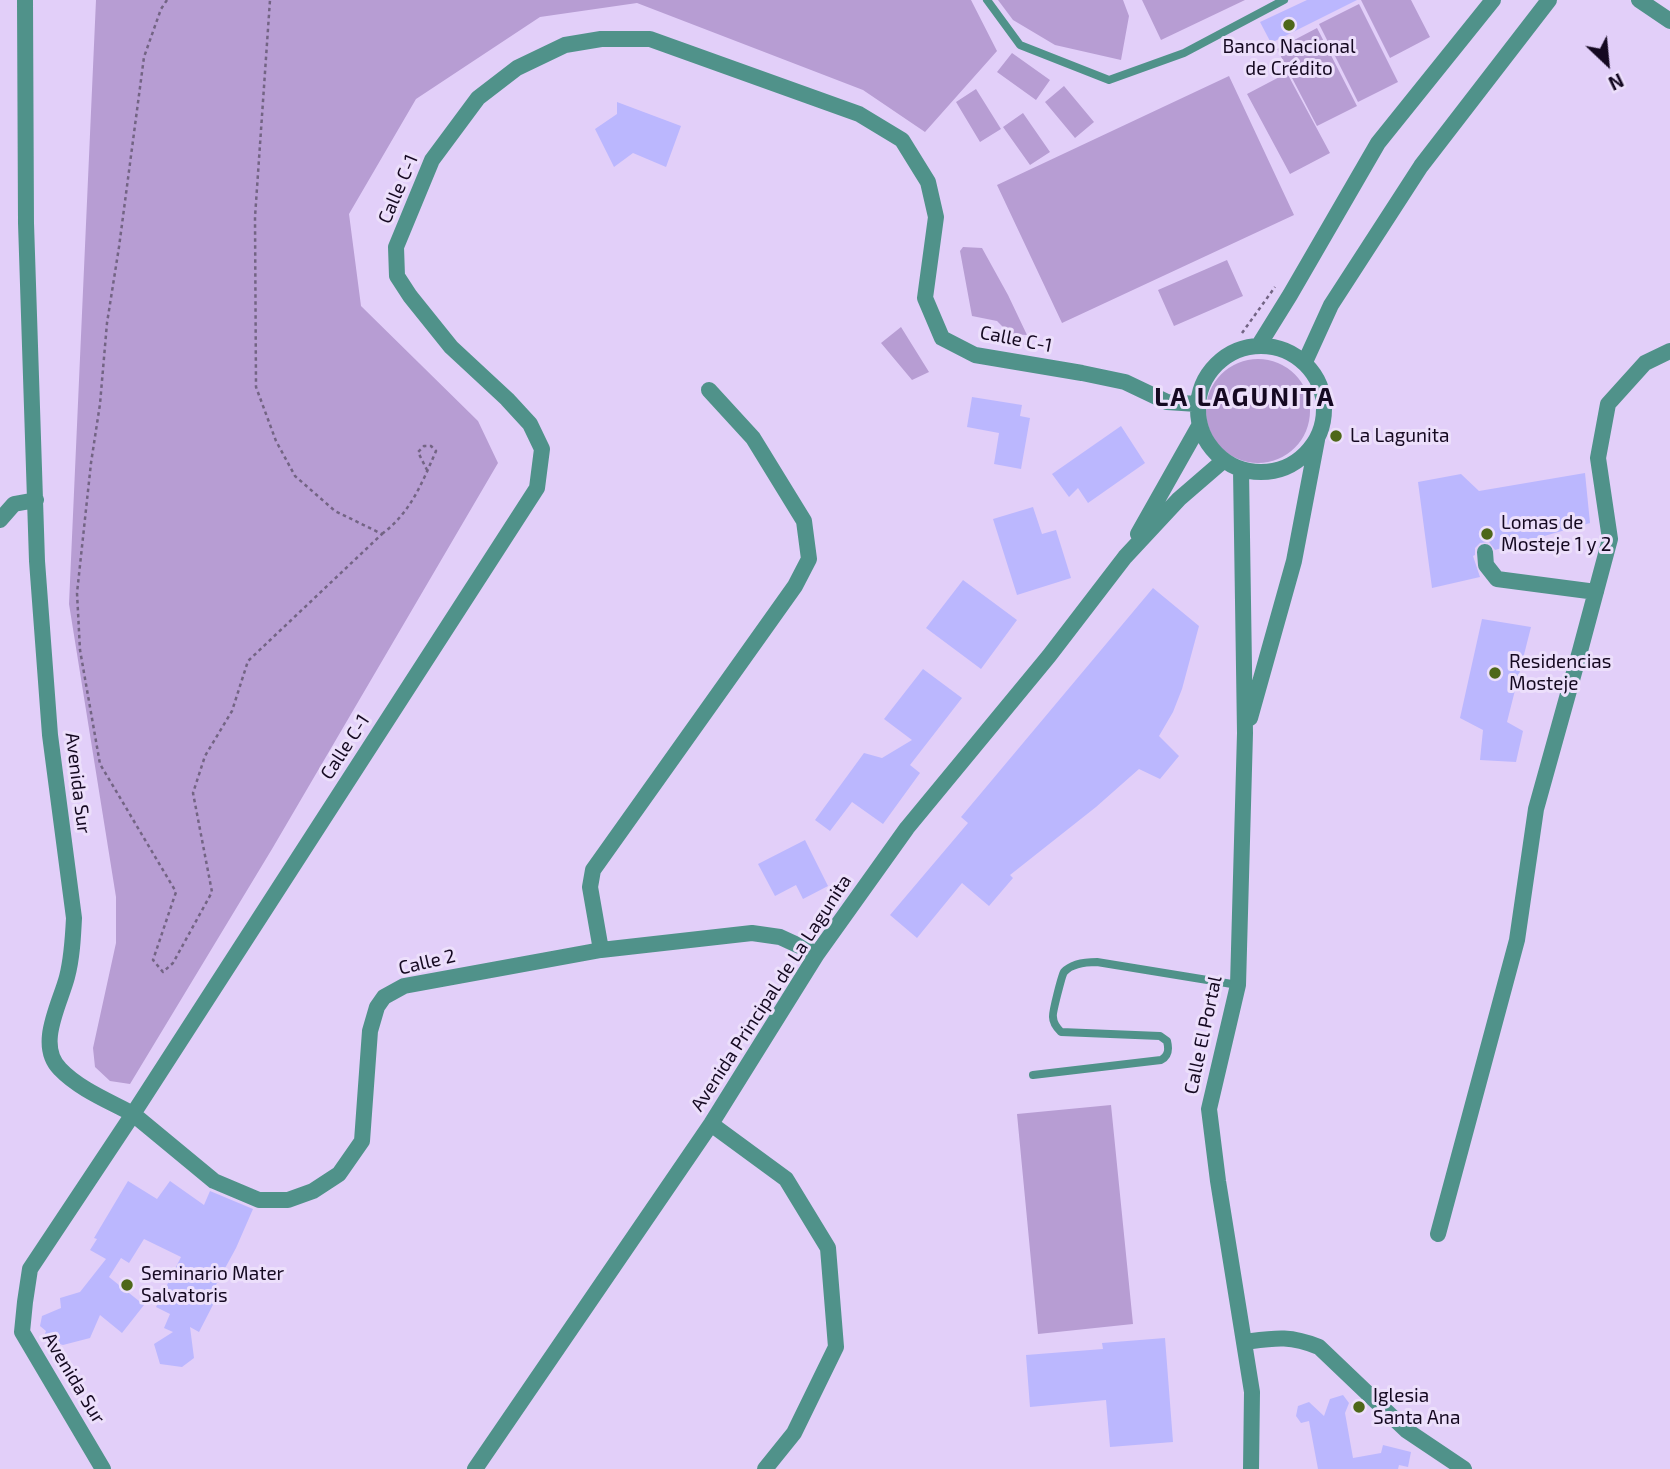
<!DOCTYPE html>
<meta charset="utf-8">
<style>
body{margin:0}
#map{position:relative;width:1670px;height:1469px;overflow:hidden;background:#e2cff9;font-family:"Exo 2",sans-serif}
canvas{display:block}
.north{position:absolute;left:1572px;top:28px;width:70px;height:70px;-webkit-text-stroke:5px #ecdffb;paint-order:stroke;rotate:154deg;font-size:19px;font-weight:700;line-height:28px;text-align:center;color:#150921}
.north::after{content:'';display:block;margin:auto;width:24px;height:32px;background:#150921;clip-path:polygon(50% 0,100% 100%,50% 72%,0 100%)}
</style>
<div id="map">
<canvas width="1670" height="1469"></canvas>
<div class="north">N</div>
</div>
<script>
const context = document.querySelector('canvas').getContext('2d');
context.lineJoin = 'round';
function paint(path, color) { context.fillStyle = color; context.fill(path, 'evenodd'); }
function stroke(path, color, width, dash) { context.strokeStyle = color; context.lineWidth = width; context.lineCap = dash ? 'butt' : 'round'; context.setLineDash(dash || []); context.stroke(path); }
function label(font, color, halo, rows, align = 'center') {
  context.font = font + ' "Exo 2",sans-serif'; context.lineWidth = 6; context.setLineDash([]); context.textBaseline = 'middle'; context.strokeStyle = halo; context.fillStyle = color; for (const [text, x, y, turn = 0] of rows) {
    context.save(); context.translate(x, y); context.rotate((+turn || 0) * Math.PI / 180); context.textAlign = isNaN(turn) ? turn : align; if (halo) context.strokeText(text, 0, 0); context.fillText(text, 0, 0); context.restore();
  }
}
paint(new Path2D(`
 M 96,0 L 971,0 L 997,51 L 925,132 L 863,90 L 637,3 L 540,17 L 416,99 L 349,214 L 361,306 L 478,421 L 498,463 L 272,849 L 130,1084 L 110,1081 L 95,1067 L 93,1048 L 116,943 L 116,897 L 69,604 Z
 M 998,0 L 1123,0 L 1129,16 L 1121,60 L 1055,45 L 1013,20 Z
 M 1142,0 L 1245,0 L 1161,40 Z
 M 1361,0 L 1411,0 L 1430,37 L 1390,58 Z
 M 1359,4 L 1398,82 L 1358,102 L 1319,24 Z
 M 1317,28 L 1357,106 L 1317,126 L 1277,49 Z
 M 1012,53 L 1050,80 L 1036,100 L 997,72 Z
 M 1287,73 L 1330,153 L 1290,174 L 1247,94 Z
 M 1229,76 L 1294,215 L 1062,323 L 997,185 Z
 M 1064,86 L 1094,122 L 1075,138 L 1045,102 Z
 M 976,89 L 1001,129 L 980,142 L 956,102 Z
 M 1023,113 L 1050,152 L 1030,165 L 1003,127 Z
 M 963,247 L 982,248 L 1008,295 L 1027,335 L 1010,334 L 997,321 L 972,316 L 960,251 Z
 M 1227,260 L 1243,296 L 1174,326 L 1158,290 Z
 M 901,327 L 929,372 L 912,380 L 881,343 Z
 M1206 411a52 52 0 1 1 104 0a52 52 0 1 1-104 0Z
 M 1111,1105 L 1133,1324 L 1038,1334 L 1017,1114 Z`), '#b79dd3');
paint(new Path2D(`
 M 1307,0 L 1357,0 L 1271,43 L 1260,22 Z
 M 617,102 L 681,126 L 666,167 L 633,153 L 614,167 L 595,129 L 617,114 Z
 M 972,397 L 1022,405 L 1020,416 L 1030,418 L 1021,469 L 994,464 L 999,433 L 967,427 Z
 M 1121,426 L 1145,463 L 1088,503 L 1078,488 L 1069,497 L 1052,474 Z
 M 1585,473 L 1590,523 L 1495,550 L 1489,542 L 1480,543 L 1475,548 L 1475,555 L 1473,556 L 1480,577 L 1432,588 L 1418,482 L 1461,474 L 1479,491 Z
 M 1033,507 L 1042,534 L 1056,530 L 1071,578 L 1017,595 L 993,519 Z
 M 963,580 L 1017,620 L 981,669 L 926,628 Z
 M 1153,588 L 1199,626 L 1182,689 L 1173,712 L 1159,736 L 1179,756 L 1160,779 L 1139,769 L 1096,807 L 1010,875 L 1013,878 L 989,906 L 962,883 L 917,938 L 890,915 L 968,823 L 961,817 Z
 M 1482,619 L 1531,627 L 1507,722 L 1523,731 L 1516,762 L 1480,760 L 1483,730 L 1460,718 Z
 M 923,669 L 962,698 L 910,765 L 920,773 L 883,824 L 852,802 L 830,831 L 815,820 L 864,753 L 882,758 L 912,740 L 884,719 Z
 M 805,840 L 828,886 L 803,899 L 796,885 L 775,896 L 758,864 Z
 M 128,1181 L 157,1199 L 170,1181 L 204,1205 L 210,1191 L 253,1209 L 236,1248 L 211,1294 L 217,1297 L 199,1332 L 190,1327 L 194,1358 L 182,1367 L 160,1364 L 154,1344 L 173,1332 L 164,1328 L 170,1314 L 156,1307 L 181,1257 L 144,1239 L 129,1263 L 121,1258 L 109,1277 L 144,1305 L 122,1333 L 100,1315 L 90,1338 L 63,1345 L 43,1339 L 46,1331 L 40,1326 L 42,1316 L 61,1308 L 60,1298 L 80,1292 L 106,1259 L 90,1250 L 97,1239 L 94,1238 Z
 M 1165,1338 L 1173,1442 L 1110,1447 L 1106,1400 L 1030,1407 L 1026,1355 L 1103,1349 L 1102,1343 Z
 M 1343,1395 L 1349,1403 L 1345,1413 L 1353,1458 L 1381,1453 L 1383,1445 L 1411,1452 L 1408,1467 L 1399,1465 L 1398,1469 L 1318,1469 L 1309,1421 L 1301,1423 L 1296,1416 L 1298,1406 L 1309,1402 L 1324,1416 L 1330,1399 Z`), '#bbb7fe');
stroke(new Path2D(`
 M 167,0 L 161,9 L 144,57 L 119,247 L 107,323 L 100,404 L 91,463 L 77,593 L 80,650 L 100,764 L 176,892 L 153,960 L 163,972 L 173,963 L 212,892 L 193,793 L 205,756 L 232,711 L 248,661 L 382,534 L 335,511 L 295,476 L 276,441 L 256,387 L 255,217 L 270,0
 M 1242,333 L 1275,287
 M 382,534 C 411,512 422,483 436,451 L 431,446 L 424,446 L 418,452 L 427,470`), '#736484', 2.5, [3.5, 3.5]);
stroke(new Path2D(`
 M 987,0 L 1020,45 L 1109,80 L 1184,53 L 1284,0
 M 1033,1075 L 1161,1060 C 1169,1056 1169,1049 1167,1041 L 1160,1036 L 1061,1032 C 1057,1028 1053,1023 1053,1017 C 1052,1013 1062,975 1064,972 C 1072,963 1086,962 1097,962 L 1238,985`), '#50928a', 8);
stroke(new Path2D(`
 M 25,0 L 26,223 L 37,561 L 50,735 L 74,918 C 73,938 72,958 67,977 C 60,1004 36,1045 60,1069 C 79,1089 109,1101 133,1114 L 30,1269 L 25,1302 L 22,1332 L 103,1469
 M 1639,0 L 1670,21
 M 1259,345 L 1290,295 L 1378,143 L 1493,0
 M1198 409a63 63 0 1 1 126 0a63 63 0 1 1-126 0Z
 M 1305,362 L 1331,305 L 1421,166 L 1549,0
 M 1241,470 L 1245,733 L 1238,985 L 1209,1109 L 1218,1181 L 1252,1392 L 1251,1469
 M 0,520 L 14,504 L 36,500
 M 1138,534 L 1199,426
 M 1485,552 L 1486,565 L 1497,579 L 1596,592
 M 1250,718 L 1294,561 L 1317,440
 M 601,950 L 590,887 L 593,870 L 795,586 L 809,559 L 804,521 L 753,438 L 709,390
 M 817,954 L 780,937 L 752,933 L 601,950 L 404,986 L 384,997 L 377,1007 L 370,1031 L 362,1141 L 339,1174 L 313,1191 L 288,1200 L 259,1200 L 214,1181 L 133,1114 L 537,488 L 542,449 L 530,424 L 507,399 L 451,347 L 410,296 L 397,276 L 396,247 L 432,160 L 478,98 L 517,68 L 565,45 L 601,39 L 650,39 L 859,114 L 902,140 L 928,182 L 936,217 L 925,298 L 942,338 L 975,355 L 1082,373 L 1125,382 L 1167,402 L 1197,404
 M 711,1124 L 786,1179 L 828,1248 L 836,1347 L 794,1433 L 765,1469
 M 1438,1234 L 1517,940 L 1536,809 L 1580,651 L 1610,539 L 1598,458 L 1608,404 L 1645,363 L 1670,351
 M 1244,1342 C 1275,1338 1289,1335 1319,1347 L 1406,1430 L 1464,1469
 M 475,1469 L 711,1124 L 817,954 L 907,828 L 1049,656 L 1125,557 L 1179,499 L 1223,461`), '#50928a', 16);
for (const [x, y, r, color] of [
 [1289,25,7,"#4e6719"],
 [1336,436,7,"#4e6719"],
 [1487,534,7,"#4e6719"],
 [1495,673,7,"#4e6719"],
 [127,1285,7,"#4e6719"],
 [1359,1407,7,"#4e6719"]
]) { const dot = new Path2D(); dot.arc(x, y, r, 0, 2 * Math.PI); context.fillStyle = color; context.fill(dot); stroke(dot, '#ecdffb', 2.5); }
label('19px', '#150921', '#ecdffb', [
 ["Banco Nacional",1289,47,"center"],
 ["de Crédito",1289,69,"center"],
 ["La Lagunita",1350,436],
 ["Lomas de",1501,523],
 ["Mosteje 1 y 2",1501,545],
 ["Residencias",1509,662],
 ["Mosteje",1509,684],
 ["Seminario Mater",141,1274],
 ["Salvatoris",141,1296],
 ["Iglesia",1373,1396],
 ["Santa Ana",1373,1418]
], 'left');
label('19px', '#150921', '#ecdffb', [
 ["Calle C-1",398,189,-67],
 ["Calle C-1",1016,339,11],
 ["Calle C-1",345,747,-57],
 ["Avenida Sur",78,783,83],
 ["Calle 2",427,962,-13],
 ["Avenida Principal de La Lagunita",771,993,-57],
 ["Calle El Portal",1203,1035,-78],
 ["Avenida Sur",74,1378,59]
]);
context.letterSpacing = '2px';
label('bold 26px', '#150921', '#ecdffb', [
 ["LA LAGUNITA",1245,397]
]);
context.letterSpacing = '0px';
</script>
